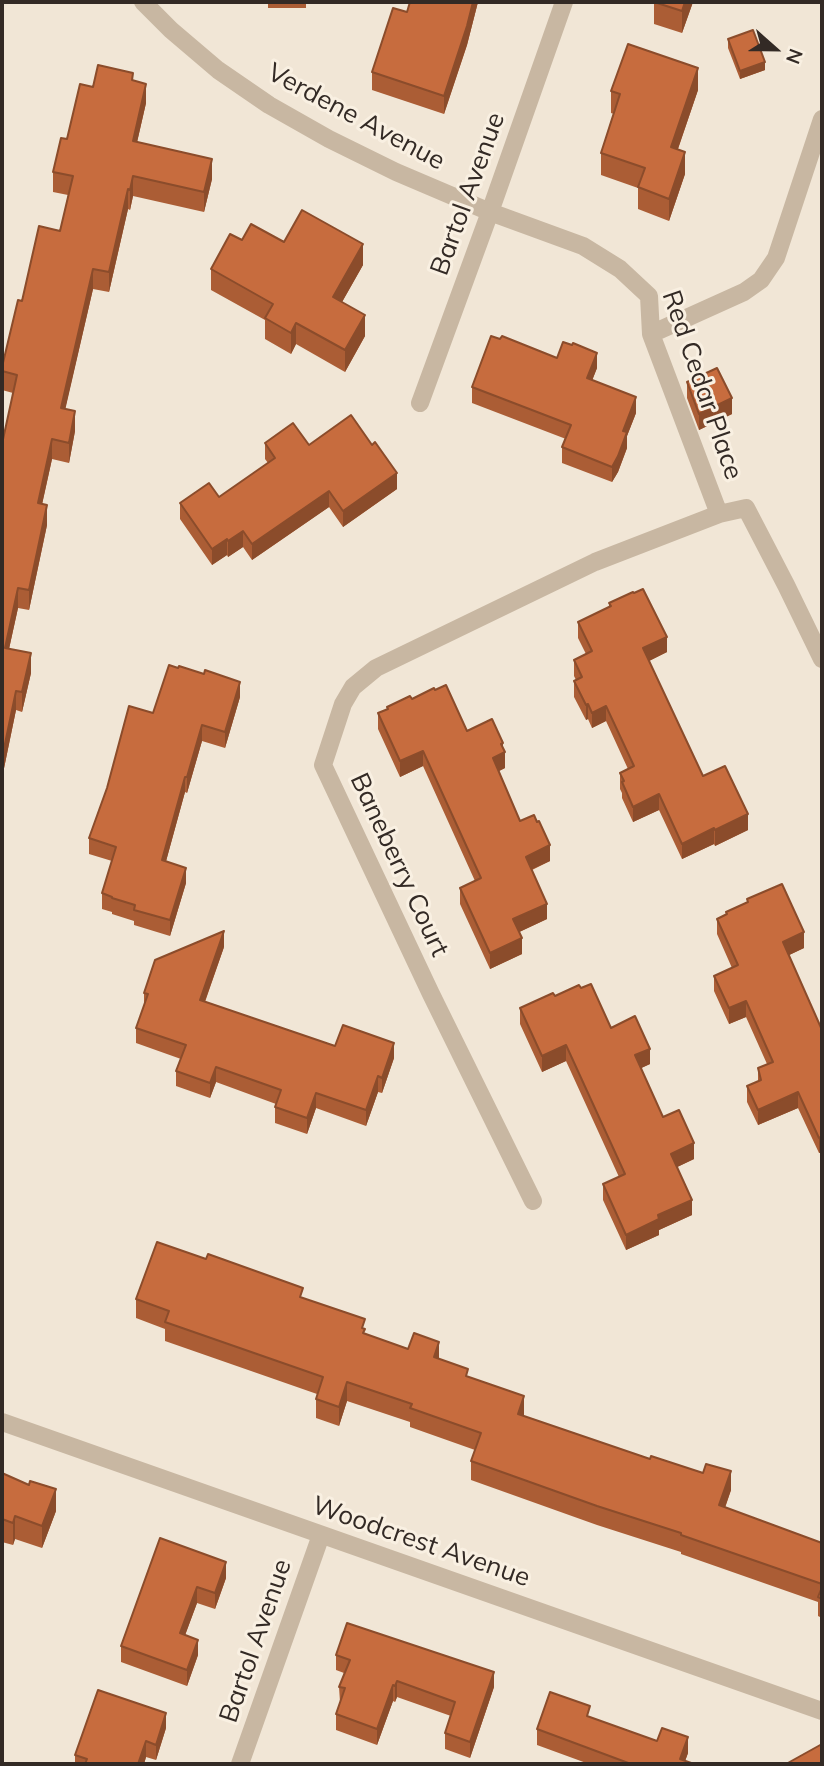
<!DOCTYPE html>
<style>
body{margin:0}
#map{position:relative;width:824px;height:1766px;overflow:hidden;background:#f1e6d6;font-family:Mulish,sans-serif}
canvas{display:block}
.frame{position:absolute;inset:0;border:4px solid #332a25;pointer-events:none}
.north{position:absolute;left:740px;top:14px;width:70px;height:70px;-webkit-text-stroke:5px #f9f0e2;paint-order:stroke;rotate:111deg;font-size:19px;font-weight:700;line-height:28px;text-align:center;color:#332a25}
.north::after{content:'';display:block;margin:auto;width:24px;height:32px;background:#332a25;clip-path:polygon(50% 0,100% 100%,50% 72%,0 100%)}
</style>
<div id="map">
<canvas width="824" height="1766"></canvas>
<div class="frame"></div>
<div class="north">N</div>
</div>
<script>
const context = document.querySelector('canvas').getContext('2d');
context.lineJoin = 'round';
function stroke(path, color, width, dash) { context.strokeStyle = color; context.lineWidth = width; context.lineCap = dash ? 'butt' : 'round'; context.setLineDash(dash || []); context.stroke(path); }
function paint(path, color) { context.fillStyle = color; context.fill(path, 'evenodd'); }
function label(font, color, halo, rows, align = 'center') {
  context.font = font + ' Mulish,sans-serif'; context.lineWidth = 6; context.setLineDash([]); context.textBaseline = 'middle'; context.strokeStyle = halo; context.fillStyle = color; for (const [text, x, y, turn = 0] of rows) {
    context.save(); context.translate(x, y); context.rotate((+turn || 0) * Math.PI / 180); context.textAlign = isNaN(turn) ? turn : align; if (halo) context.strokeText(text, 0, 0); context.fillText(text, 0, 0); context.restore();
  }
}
stroke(new Path2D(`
 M 143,2 L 171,30 L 218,70 L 269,105 L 329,139 L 396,172 L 490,212 L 583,246 L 620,269 L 649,296 L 651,334 L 719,514 L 746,508 L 786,585 L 822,659
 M 651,334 L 744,292 L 761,280 L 776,258 L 822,119
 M 420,403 L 490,212 L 564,2
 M 533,1201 L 431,994 L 323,765 L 343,704 L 353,687 L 376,668 L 595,562 L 719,514
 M 2,1422 L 822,1711
 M 240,1764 L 321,1535`), '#c8b7a2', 18);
paint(new Path2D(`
 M 260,2 L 306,2 L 306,8 L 268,8 L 268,3 L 260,3 Z
 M 410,2 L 478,2 L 467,45 L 444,114 L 372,90 L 372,72 L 407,12 Z
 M 654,2 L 693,2 L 682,33 L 654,24 Z
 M 728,39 L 765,70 L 740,79 L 728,48 Z
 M 133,80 L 146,103 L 137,142 L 212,179 L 204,212 L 133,196 L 130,210 L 128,209 L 109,292 L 93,289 L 65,409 L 75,431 L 69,463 L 52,459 L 42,504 L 47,525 L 29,610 L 18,608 L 9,649 L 31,673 L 22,712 L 16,710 L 2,778 L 2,444 L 13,393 L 2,390 L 2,367 L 22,301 L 60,231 L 68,195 L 53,192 L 53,172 L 67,139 L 93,87 Z
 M 698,90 L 678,149 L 685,174 L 669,221 L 638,209 L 638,188 L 601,175 L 601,153 L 614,114 L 611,113 L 611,91 Z
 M 284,242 L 363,265 L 342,302 L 365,336 L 345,372 L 296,344 L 291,354 L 265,339 L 265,320 L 211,290 L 211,269 Z
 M 557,358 L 597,368 L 592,380 L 636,413 L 627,436 L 627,448 L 618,472 L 612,482 L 562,463 L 562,447 L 566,439 L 472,403 L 472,387 Z
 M 687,382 L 732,414 L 699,430 L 687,398 Z
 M 265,443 L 309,445 L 397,489 L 343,527 L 329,507 L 252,560 L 243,547 L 228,557 L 227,555 L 212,565 L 180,519 L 180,503 L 219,497 L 268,463 L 265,459 Z
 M 609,603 L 667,652 L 649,661 L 703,776 L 748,830 L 715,846 L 714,844 L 682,859 L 659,810 L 633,822 L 622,798 L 622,793 L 620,789 L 620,773 L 628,769 L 606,721 L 592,728 L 588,719 L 586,720 L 574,697 L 574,681 L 576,680 L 574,676 L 574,660 L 586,654 L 578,638 L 578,622 L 609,607 Z
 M 178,668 L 240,697 L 225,748 L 202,741 L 187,793 L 185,792 L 166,861 L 186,883 L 170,936 L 134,925 L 134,921 L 112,914 L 112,912 L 102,909 L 102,893 L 112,861 L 89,854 L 89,838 L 153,713 Z
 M 412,699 L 467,731 L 503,749 L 505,768 L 499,771 L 520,821 L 550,861 L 532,870 L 547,919 L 519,932 L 522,954 L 490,969 L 460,904 L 460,888 L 475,881 L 423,766 L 400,777 L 378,729 L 378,713 L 387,709 L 387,707 Z
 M 747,899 L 804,948 L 789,955 L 822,1030 L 822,1152 L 819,1153 L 798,1108 L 758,1125 L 747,1102 L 747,1086 L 758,1081 L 758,1068 L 767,1064 L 746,1017 L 729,1024 L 714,991 L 714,976 L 732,968 L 717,934 L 717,919 L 726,915 L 726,912 L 747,902 Z
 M 224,947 L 205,1002 L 335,1046 L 394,1058 L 382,1093 L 378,1092 L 366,1126 L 316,1108 L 307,1134 L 275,1123 L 275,1107 L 276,1104 L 216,1082 L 210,1098 L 176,1086 L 176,1071 L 181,1059 L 136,1043 L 136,1028 L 144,1006 L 144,993 Z
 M 581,988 L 611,1028 L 650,1064 L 641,1068 L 663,1117 L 694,1159 L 677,1167 L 692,1215 L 659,1230 L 659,1235 L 626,1250 L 603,1200 L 603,1184 L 619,1177 L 566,1061 L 542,1072 L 520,1024 L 520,1008 L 555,996 Z
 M 303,1298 L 365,1334 L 439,1359 L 468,1377 L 524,1416 L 731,1490 L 725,1508 L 822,1543 L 822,1618 L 818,1616 L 818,1602 L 681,1554 L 681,1552 L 597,1525 L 471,1480 L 471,1461 L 475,1450 L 410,1427 L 410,1422 L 347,1401 L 339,1426 L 316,1418 L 316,1399 L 317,1394 L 165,1341 L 165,1329 L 136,1318 L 136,1299 Z
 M 2,1473 L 56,1511 L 42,1548 L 15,1539 L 13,1545 L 2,1542 Z
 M 160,1538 L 226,1578 L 215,1609 L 197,1603 L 185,1635 L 198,1655 L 187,1686 L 121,1662 L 121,1646 Z
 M 336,1655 L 494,1687 L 470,1758 L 445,1749 L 445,1733 L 451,1716 L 397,1697 L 395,1702 L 393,1701 L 377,1745 L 336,1730 L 336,1714 L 340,1702 L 339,1687 L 344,1673 L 336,1670 Z
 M 590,1717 L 688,1753 L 685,1761 L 694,1764 L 589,1764 L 537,1745 L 537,1729 Z
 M 166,1728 L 156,1760 L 146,1757 L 144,1764 L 75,1764 L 75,1755 Z`), '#ab5d35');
paint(new Path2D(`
 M 473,2 L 478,2 L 467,45 L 444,114 L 444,96 Z
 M 685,2 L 693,2 L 682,33 L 682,11 Z
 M 765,62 L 765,70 L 740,79 L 740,71 Z
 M 698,68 L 698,90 L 671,169 L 671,147 Z
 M 146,84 L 146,103 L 133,160 L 133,141 Z
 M 685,152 L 685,174 L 669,221 L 669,199 Z
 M 212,159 L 212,179 L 204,212 L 204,192 Z
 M 133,176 L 133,196 L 130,210 L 130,190 Z
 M 128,189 L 128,209 L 109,292 L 109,272 Z
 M 363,244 L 363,265 L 333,318 L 333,297 Z
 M 93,269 L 93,289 L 61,428 L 61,408 Z
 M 365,315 L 365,336 L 345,372 L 345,350 Z
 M 296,323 L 296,344 L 291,354 L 291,333 Z
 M 597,353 L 597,368 L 587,394 L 587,378 Z
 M 636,397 L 636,413 L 627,436 L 627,448 L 618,472 L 612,482 L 612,467 L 623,431 Z
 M 732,398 L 732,414 L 699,430 L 699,414 Z
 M 75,411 L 75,431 L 69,463 L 69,443 Z
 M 52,439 L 52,459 L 38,523 L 38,503 Z
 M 397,473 L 397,489 L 343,527 L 343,511 Z
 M 329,491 L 329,507 L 252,560 L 252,544 Z
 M 47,505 L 47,525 L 29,610 L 29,590 Z
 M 243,531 L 243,547 L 228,557 L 228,541 Z
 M 227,539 L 227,555 L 212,565 L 212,549 Z
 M 18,588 L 18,608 L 5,667 L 5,648 Z
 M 667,637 L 667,652 L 643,664 L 643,648 Z
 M 31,653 L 31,673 L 22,712 L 22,692 Z
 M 240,682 L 240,697 L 225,748 L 225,732 Z
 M 16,691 L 16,710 L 2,778 L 2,758 Z
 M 588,704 L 588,719 L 586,720 L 586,705 Z
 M 606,706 L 606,721 L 592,728 L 592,713 Z
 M 202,725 L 202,741 L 187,793 L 187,777 Z
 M 503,743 L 503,753 L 505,752 L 505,768 L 493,774 L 493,758 L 501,744 Z
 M 423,751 L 423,766 L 400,777 L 400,761 Z
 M 185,777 L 185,792 L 162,876 L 162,860 Z
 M 659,794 L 659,810 L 633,822 L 633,807 Z
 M 748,814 L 748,830 L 715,846 L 715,830 Z
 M 714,828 L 714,844 L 682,859 L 682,844 Z
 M 550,845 L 550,861 L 526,872 L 526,857 Z
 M 186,868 L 186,883 L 170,936 L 170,920 Z
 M 547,904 L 547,919 L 513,935 L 513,919 Z
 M 224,931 L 224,947 L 200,1015 L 200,1000 Z
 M 804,932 L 804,948 L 783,958 L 783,942 Z
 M 522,938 L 522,954 L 490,969 L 490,953 Z
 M 746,1001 L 746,1017 L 729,1024 L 729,1008 Z
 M 394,1043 L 394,1058 L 382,1093 L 382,1078 Z
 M 566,1045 L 566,1061 L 542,1072 L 542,1056 Z
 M 650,1049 L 650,1064 L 635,1071 L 635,1055 Z
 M 216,1067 L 216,1082 L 210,1098 L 210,1083 Z
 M 378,1076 L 378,1092 L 366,1126 L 366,1110 Z
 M 798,1092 L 798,1108 L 758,1125 L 758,1110 Z
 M 316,1093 L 316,1108 L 307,1134 L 307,1118 Z
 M 822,1136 L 822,1152 L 819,1153 L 819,1138 Z
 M 694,1143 L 694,1159 L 671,1170 L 671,1154 Z
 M 692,1200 L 692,1215 L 659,1230 L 659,1235 L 626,1250 L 626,1235 L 658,1215 Z
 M 439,1342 L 439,1361 L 434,1357 Z
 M 347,1382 L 347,1401 L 339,1426 L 339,1407 Z
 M 524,1396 L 524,1415 L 518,1433 L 518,1414 Z
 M 731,1471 L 731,1490 L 719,1524 L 719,1505 Z
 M 56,1489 L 56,1511 L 42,1548 L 42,1526 Z
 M 15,1516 L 15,1539 L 13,1545 L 13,1523 Z
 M 226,1562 L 226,1578 L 215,1609 L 215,1593 Z
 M 197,1587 L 197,1603 L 180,1649 L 180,1633 Z
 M 198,1640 L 198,1655 L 187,1686 L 187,1670 Z
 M 494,1672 L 494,1687 L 470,1758 L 470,1742 Z
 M 397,1681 L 397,1697 L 395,1702 L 395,1686 Z
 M 393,1685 L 393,1701 L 377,1745 L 377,1729 Z
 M 166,1713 L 166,1728 L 156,1760 L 156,1745 Z
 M 688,1737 L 688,1753 L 684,1764 L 680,1759 Z
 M 146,1741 L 146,1757 L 144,1764 L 138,1764 Z`), '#8b4c2b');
const building = new Path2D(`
 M 410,2 L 473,2 L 467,26 L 444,96 L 372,72 L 393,8 L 407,12 Z
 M 654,2 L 685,2 L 682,11 Z
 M 753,30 L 765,62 L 740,71 L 728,39 Z
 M 628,44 L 698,68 L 671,147 L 685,152 L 669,199 L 638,187 L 645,168 L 601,153 L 620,94 L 611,91 Z
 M 98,65 L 133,73 L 132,80 L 146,84 L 133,141 L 212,159 L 204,192 L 133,176 L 130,190 L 128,189 L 109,272 L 93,269 L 61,408 L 75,411 L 69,443 L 52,439 L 38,503 L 47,505 L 29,590 L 18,588 L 5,648 L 31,653 L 22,692 L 16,691 L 2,758 L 2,444 L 17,375 L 2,371 L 2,367 L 18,300 L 22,301 L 39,226 L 60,231 L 73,176 L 53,172 L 61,138 L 67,139 L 80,84 L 93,87 Z
 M 302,210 L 363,244 L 333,297 L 365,315 L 345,350 L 296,323 L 291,333 L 265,318 L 273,304 L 211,269 L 230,234 L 242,240 L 251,224 L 284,242 Z
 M 491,336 L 500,339 L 502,336 L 557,358 L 563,342 L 572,345 L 573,343 L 597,353 L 587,378 L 636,397 L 623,431 L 627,432 L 618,456 L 612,467 L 562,447 L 571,425 L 472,387 Z
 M 717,368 L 732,398 L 699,414 L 687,382 Z
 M 351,415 L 372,445 L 375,442 L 397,473 L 343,511 L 329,491 L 252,544 L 243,531 L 228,541 L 227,539 L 212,549 L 180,503 L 209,483 L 219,497 L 275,458 L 265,443 L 293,423 L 309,445 Z
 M 643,589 L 667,637 L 643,648 L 680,727 L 703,776 L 725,766 L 748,814 L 715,830 L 714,828 L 682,844 L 659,794 L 633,807 L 622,782 L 624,781 L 620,773 L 634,766 L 606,706 L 592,713 L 588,704 L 586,705 L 574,681 L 582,677 L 574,660 L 592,651 L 578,622 L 611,606 L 609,603 L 633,592 L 634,593 Z
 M 169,665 L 178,668 L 179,666 L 204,674 L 205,670 L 240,682 L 225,732 L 202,725 L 187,777 L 185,777 L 162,860 L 186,868 L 170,920 L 134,910 L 135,905 L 112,898 L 112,897 L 102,893 L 116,847 L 89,838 L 107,788 L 129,706 L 153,713 Z
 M 446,685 L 467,731 L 492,719 L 503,743 L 501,744 L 505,752 L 493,758 L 520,821 L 534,815 L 537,822 L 539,821 L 550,845 L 526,857 L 547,904 L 513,919 L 522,938 L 490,953 L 460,888 L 481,878 L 423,751 L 400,761 L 378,713 L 388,709 L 387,707 L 410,696 L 412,699 L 434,688 L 435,690 Z
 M 782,884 L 804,932 L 783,942 L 822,1030 L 822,1136 L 819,1138 L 798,1092 L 758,1110 L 747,1086 L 761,1080 L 758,1068 L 773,1062 L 746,1001 L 729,1008 L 714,976 L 738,965 L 717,919 L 727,914 L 726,912 L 748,902 L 747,899 Z
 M 224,931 L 200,1000 L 335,1046 L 343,1025 L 394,1043 L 382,1078 L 378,1076 L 366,1110 L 316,1093 L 307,1118 L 275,1107 L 281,1090 L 216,1067 L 210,1083 L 176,1071 L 186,1045 L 136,1028 L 148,994 L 144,993 L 155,960 Z
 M 591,984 L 611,1028 L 635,1016 L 650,1049 L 635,1055 L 663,1117 L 679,1110 L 694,1143 L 671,1154 L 692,1200 L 658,1215 L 659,1219 L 626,1235 L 603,1184 L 625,1174 L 566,1045 L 542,1056 L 520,1008 L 553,993 L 555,996 L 579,985 L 581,988 Z
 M 157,1242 L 206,1259 L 208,1254 L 303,1288 L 300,1297 L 365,1319 L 362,1328 L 365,1329 L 363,1333 L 408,1349 L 414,1333 L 439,1342 L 434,1357 L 468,1369 L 466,1376 L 524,1396 L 518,1414 L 650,1459 L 651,1456 L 703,1473 L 706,1464 L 731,1471 L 719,1505 L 822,1543 L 822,1584 L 681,1535 L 681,1533 L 597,1506 L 471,1461 L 481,1433 L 410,1408 L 412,1404 L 347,1382 L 339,1407 L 316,1399 L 323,1377 L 165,1322 L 169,1311 L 136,1299 Z
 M 2,1473 L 29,1485 L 30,1481 L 56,1489 L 42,1526 L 15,1516 L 13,1523 L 2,1519 Z
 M 160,1538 L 226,1562 L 215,1593 L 197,1587 L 180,1633 L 198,1640 L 187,1670 L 121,1646 Z
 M 822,1587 L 822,1599 L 818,1597 Z
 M 347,1623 L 494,1672 L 470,1742 L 445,1733 L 455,1702 L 397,1681 L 395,1686 L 393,1685 L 377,1729 L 336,1714 L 345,1688 L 339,1687 L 350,1660 L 336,1655 Z
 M 98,1690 L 166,1713 L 156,1745 L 146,1741 L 138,1764 L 85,1764 L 87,1759 L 75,1755 Z
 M 550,1692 L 590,1706 L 587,1716 L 657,1741 L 662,1728 L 688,1737 L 680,1759 L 694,1764 L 631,1764 L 537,1729 Z
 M 822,1744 L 822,1764 L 786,1764 Z`);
paint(building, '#c76c3e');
stroke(building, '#8b4c2b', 2);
label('26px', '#332a25', '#f9f0e2', [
 ["Verdene Avenue",356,117,28],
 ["Bartol Avenue",468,194,-70],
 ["Red Cedar Place",702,385,71],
 ["Baneberry Court",399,865,65],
 ["Woodcrest Avenue",421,1542,19],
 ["Bartol Avenue",256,1641,-71]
]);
</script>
